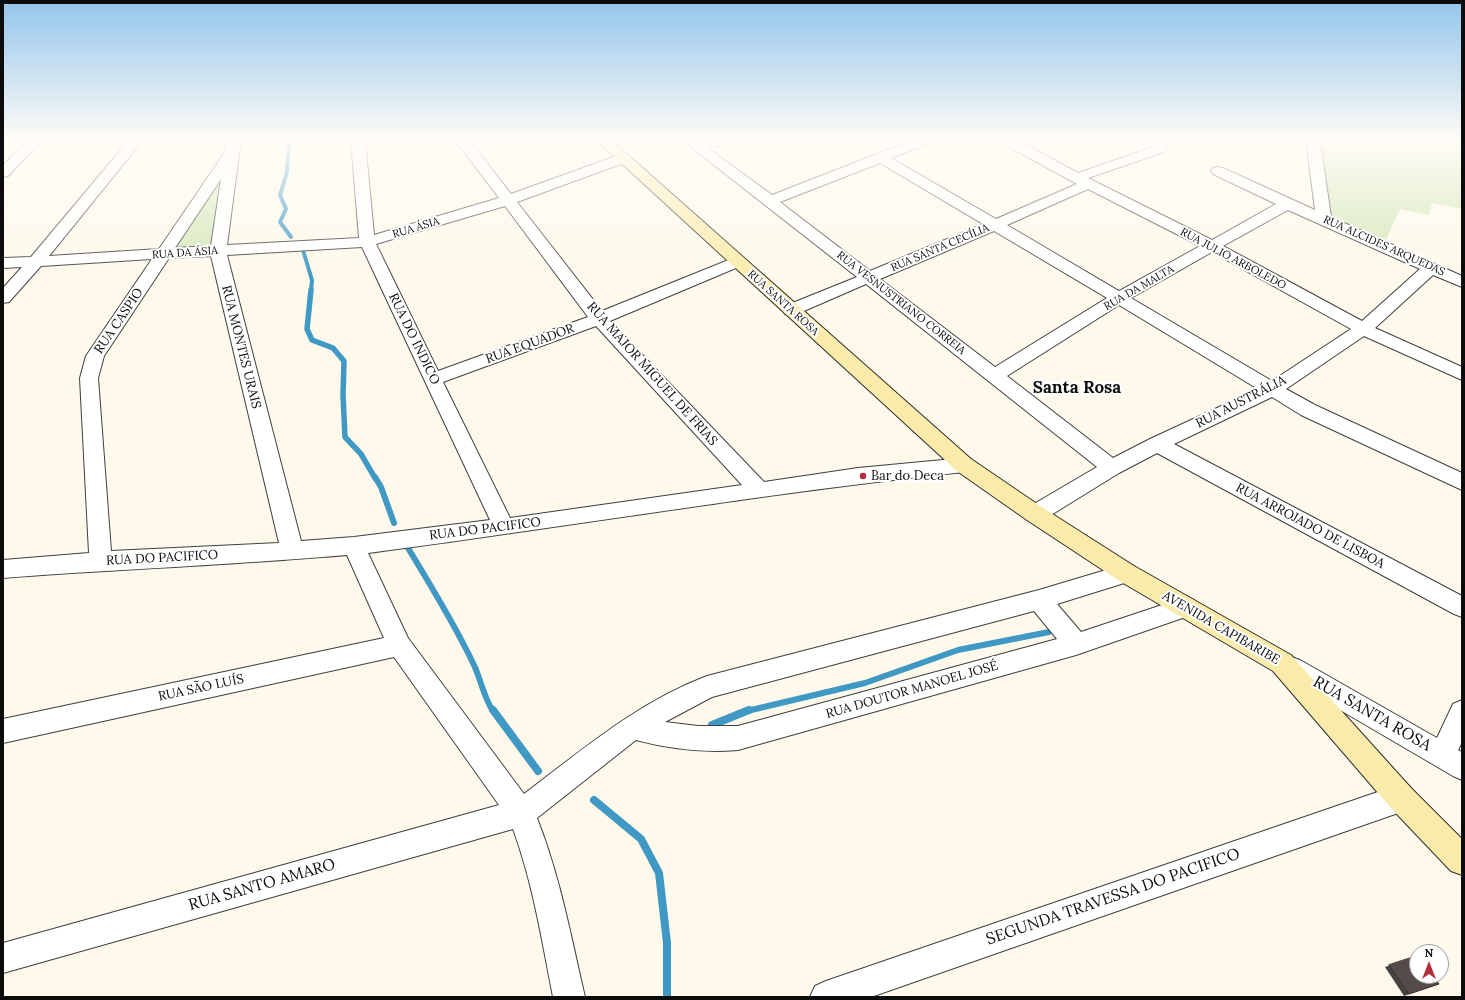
<!DOCTYPE html>
<meta charset="utf-8">
<style>
body{margin:0}
#map{position:relative;width:1465px;height:1000px;overflow:hidden;background:#fef9eb;font-family:Lora,serif}
canvas{display:block}
.frame{position:absolute;inset:0;border:4px solid #0c0c0c;pointer-events:none}
.north{position:absolute;left:1409px;top:944px;width:40px;height:40px;box-sizing:border-box;background:#fff;border:1px solid #9e9e9e;border-radius:50%;rotate:0deg;font-size:11px;font-weight:700;line-height:16px;text-align:center;color:#0c0c0c}
.north::after{content:'';display:block;margin:auto;width:14px;height:18px;background:#b22d3d;clip-path:polygon(50% 0,100% 100%,50% 72%,0 100%)}
</style>
<div id="map">
<canvas width="1465" height="1000"></canvas>
<div class="frame"></div>
<div class="north">N</div>
</div>
<script>
const context = document.querySelector('canvas').getContext('2d');
context.lineJoin = 'round';
function paint(path, color) { context.fillStyle = color; context.fill(path, 'evenodd'); }
function stroke(path, color, width, dash) { context.strokeStyle = color; context.lineWidth = width; context.lineCap = dash ? 'butt' : 'round'; context.setLineDash(dash || []); context.stroke(path); }
function label(font, color, halo, rows, align = 'center') {
  context.font = font + ' Lora,serif'; context.lineWidth = 4; context.setLineDash([]); context.textBaseline = 'middle'; context.strokeStyle = halo; context.fillStyle = color; for (const [text, x, y, turn = 0] of rows) {
    context.save(); context.translate(x, y); context.rotate((+turn || 0) * Math.PI / 180); context.textAlign = isNaN(turn) ? turn : align; if (halo) context.strokeText(text, 0, 0); context.fillText(text, 0, 0); context.restore();
  }
}
paint(new Path2D(`
 M 1317,140 L 1462,140 L 1462,209 L 1432,203 L 1429,215 L 1400,209 L 1384,244 L 1328,219 Z
 M 224,171 L 210,246 L 174,249 Z`), '#d3e6b8');
stroke(new Path2D(`
 M 289,140 L 287,172 L 280,195 L 286,209 L 280,222 L 291,237
 M 302,247 L 312,280 L 311,291`), '#3f99c4', 4);
stroke(new Path2D(`
 M 311,290 L 307,329 L 312,340 L 333,348 L 344,361 L 343,395 L 345,437 L 361,454 L 375,478`), '#3f99c4', 5.5);
stroke(new Path2D(`
 M 375,477 L 381,487 L 394,523
 M 408,548 C 431,586 454,623 473,663 C 481,679 483,696 493,711
 M 747,711 L 865,683 L 958,650 L 1049,632`), '#3f99c4', 6);
stroke(new Path2D(`
 M 493,710 L 538,771
 M 712,725 L 749,710
 M 594,800 L 641,839 L 659,873 L 667,943 L 667,997`), '#3f99c4', 8);
const street = new Path2D(`
 M 28,140 L 42,140 L 8,176 L 3,177 L 3,165 Z
 M 129,140 L 143,140 L 49,256 L 159,249 L 225,152 L 227,140 L 241,140 L 227,245 L 359,238 L 351,140 L 365,140 L 374,235 L 499,198 L 455,140 L 469,140 L 511,194 L 619,155 L 629,155 L 631,158 L 629,161 L 517,202 L 602,311 L 731,259 L 737,257 L 743,259 L 745,262 L 743,265 L 610,321 L 764,482 L 858,468 L 964,458 L 971,460 L 974,465 L 971,470 L 964,472 C 765,493 567,527 368,553 L 408,638 L 524,794 C 582,750 638,702 707,676 L 1039,590 L 1126,564 L 1134,566 L 1137,573 L 1134,580 L 1057,604 L 1081,632 L 1186,597 L 1194,600 L 1198,607 L 1194,614 L 1076,655 L 738,750 C 703,753 670,749 636,740 L 537,818 C 560,876 571,937 585,997 L 553,997 C 542,941 533,883 513,829 L 3,973 L 3,943 L 499,805 L 394,657 L 3,743 L 3,719 L 384,638 L 347,555 C 233,565 118,569 3,578 L 3,560 L 89,553 L 80,378 L 86,356 L 152,259 L 41,266 L 9,302 L 3,303 L 3,288 L 22,267 L 3,268 L 3,258 L 31,257 ZM 221,179 L 211,246 L 175,248 ZM 505,206 L 588,317 L 438,371 L 376,244 ZM 362,247 L 490,520 L 354,537 L 301,541 L 227,255 ZM 211,256 L 279,543 L 111,551 L 98,378 L 104,356 L 169,258 ZM 596,326 L 742,485 L 510,518 L 443,382 ZM 1034,611 L 1057,639 L 738,726 L 698,726 L 665,722 L 712,697 Z
 M 682,140 L 697,140 L 701,143 L 709,140 L 728,140 L 726,143 L 709,149 L 772,195 L 913,140 L 932,140 L 930,143 L 891,158 L 996,219 L 1077,184 L 1002,143 L 1000,140 L 1017,140 L 1078,173 L 1153,147 L 1153,140 L 1167,140 L 1166,149 L 1164,152 L 1088,178 L 1212,240 L 1276,204 L 1213,174 L 1211,171 L 1213,168 L 1218,167 L 1223,168 L 1315,210 L 1306,140 L 1320,140 L 1331,217 L 1462,276 L 1462,287 L 1433,275 L 1375,328 L 1462,367 L 1462,380 L 1364,336 L 1286,389 L 1315,405 L 1462,473 L 1462,490 L 1301,415 L 1272,397 L 1174,444 L 1462,596 L 1462,617 L 1454,614 L 1157,453 L 1119,473 L 1043,520 L 1035,522 L 1027,520 L 1024,514 L 1027,508 L 1097,467 L 866,284 L 797,314 L 791,315 L 785,314 L 783,310 L 785,306 L 857,277 ZM 880,163 L 983,224 L 870,271 L 780,202 ZM 1088,189 L 1200,246 L 1119,291 L 1007,225 ZM 1288,210 L 1420,269 L 1362,321 L 1223,246 ZM 994,231 L 1107,298 L 995,367 L 880,279 ZM 1212,252 L 1351,329 L 1272,381 L 1131,298 ZM 1119,305 L 1258,389 L 1150,439 L 1113,458 L 1007,376 Z
 M 1291,657 L 1300,660 L 1437,738 L 1453,704 L 1462,700 L 1462,742 L 1458,750 L 1462,752 L 1462,780 L 1453,776 L 1282,676 L 1279,668 L 1282,660 Z
 M 1401,784 L 1411,788 L 1415,798 L 1411,808 L 1401,812 L 871,997 L 810,997 L 815,986 L 826,981 Z`);
const secondary = new Path2D(`
 M 596,140 L 611,140 L 971,459 L 1043,508 L 1134,566 L 1291,655 L 1411,788 L 1462,839 L 1462,875 L 1451,871 L 1391,808 L 1273,671 L 1118,580 L 1027,520 L 957,471 Z`);
stroke(street, '#3f3f3f', 2);
stroke(secondary, '#2e2e2e', 2);
paint(street, '#fff');
paint(secondary, '#faebaa');
paint(new Path2D(`
 M 1417,956 L 1439,984 L 1404,996 L 1385,967 Z`), '#47413f');
const building = new Path2D(`
 M 1417,956 L 1417,976 L 1433,976 L 1439,984 L 1409,994 L 1389,965 Z`);
paint(building, '#534c49');
stroke(building, '#3a3533', 1);
const sky = context.createLinearGradient(0, 0, 0, 280);
sky.addColorStop(0, '#93c5ec');
sky.addColorStop(0.5, '#fffcf6');
sky.addColorStop(1, '#fffcf600');
context.fillStyle = sky;
context.fillRect(0, 0, 1465, 280);
for (const [x, y, r, color] of [
 [863,476,4,"#b22d3d"]
]) { const dot = new Path2D(); dot.arc(x, y, r, 0, 2 * Math.PI); context.fillStyle = color; context.fill(dot); stroke(dot, '#fff', 1.5); }
label('11px', '#0c0c0c', '#fff', [
 ["RUA ÁSIA",416,228,-17],
 ["RUA ALCIDES ARQUEDAS",1384,246,24],
 ["RUA SANTA CECÍLIA",940,248,-23],
 ["RUA DA ÁSIA",185,253,-4],
 ["RUA JULIO ARBOLEDO",1233,259,28],
 ["RUA DA MALTA",1139,288,-30],
 ["RUA SANTA ROSA",783,303,42],
 ["RUA VESNUSTRIANO CORREIA",901,303,38]
]);
label('13px', '#0c0c0c', '#fff', [
 ["RUA CASPIO",119,321,-56],
 ["RUA DO INDICO",414,339,64],
 ["RUA EQUADOR",530,344,-20],
 ["RUA MONTES URAIS",241,347,76],
 ["RUA MAJOR MIGUEL DE FRIAS",652,374,48],
 ["RUA AUSTRÁLIA",1241,402,-27],
 ["RUA ARROJADO DE LISBOA",1310,526,28],
 ["RUA DO PACIFICO",485,529,-7],
 ["RUA DO PACIFICO",162,558,-3],
 ["AVENIDA CAPIBARIBE",1221,628,30],
 ["RUA SÃO LUÍS",201,688,-12],
 ["RUA DOUTOR MANOEL JOSÉ",912,690,-16]
]);
label('13px', '#0c0c0c', '#fff', [
 ["Bar do Deca",871,476]
], 'left');
label('16px', '#0c0c0c', '#fff', [
 ["RUA SANTA ROSA",1372,714,30],
 ["RUA SANTO AMARO",262,885,-16],
 ["SEGUNDA TRAVESSA DO PACIFICO",1113,897,-19]
]);
label('bold 17px', '#0c0c0c', '#fff', [
 ["Santa Rosa",1077,388]
]);
</script>
